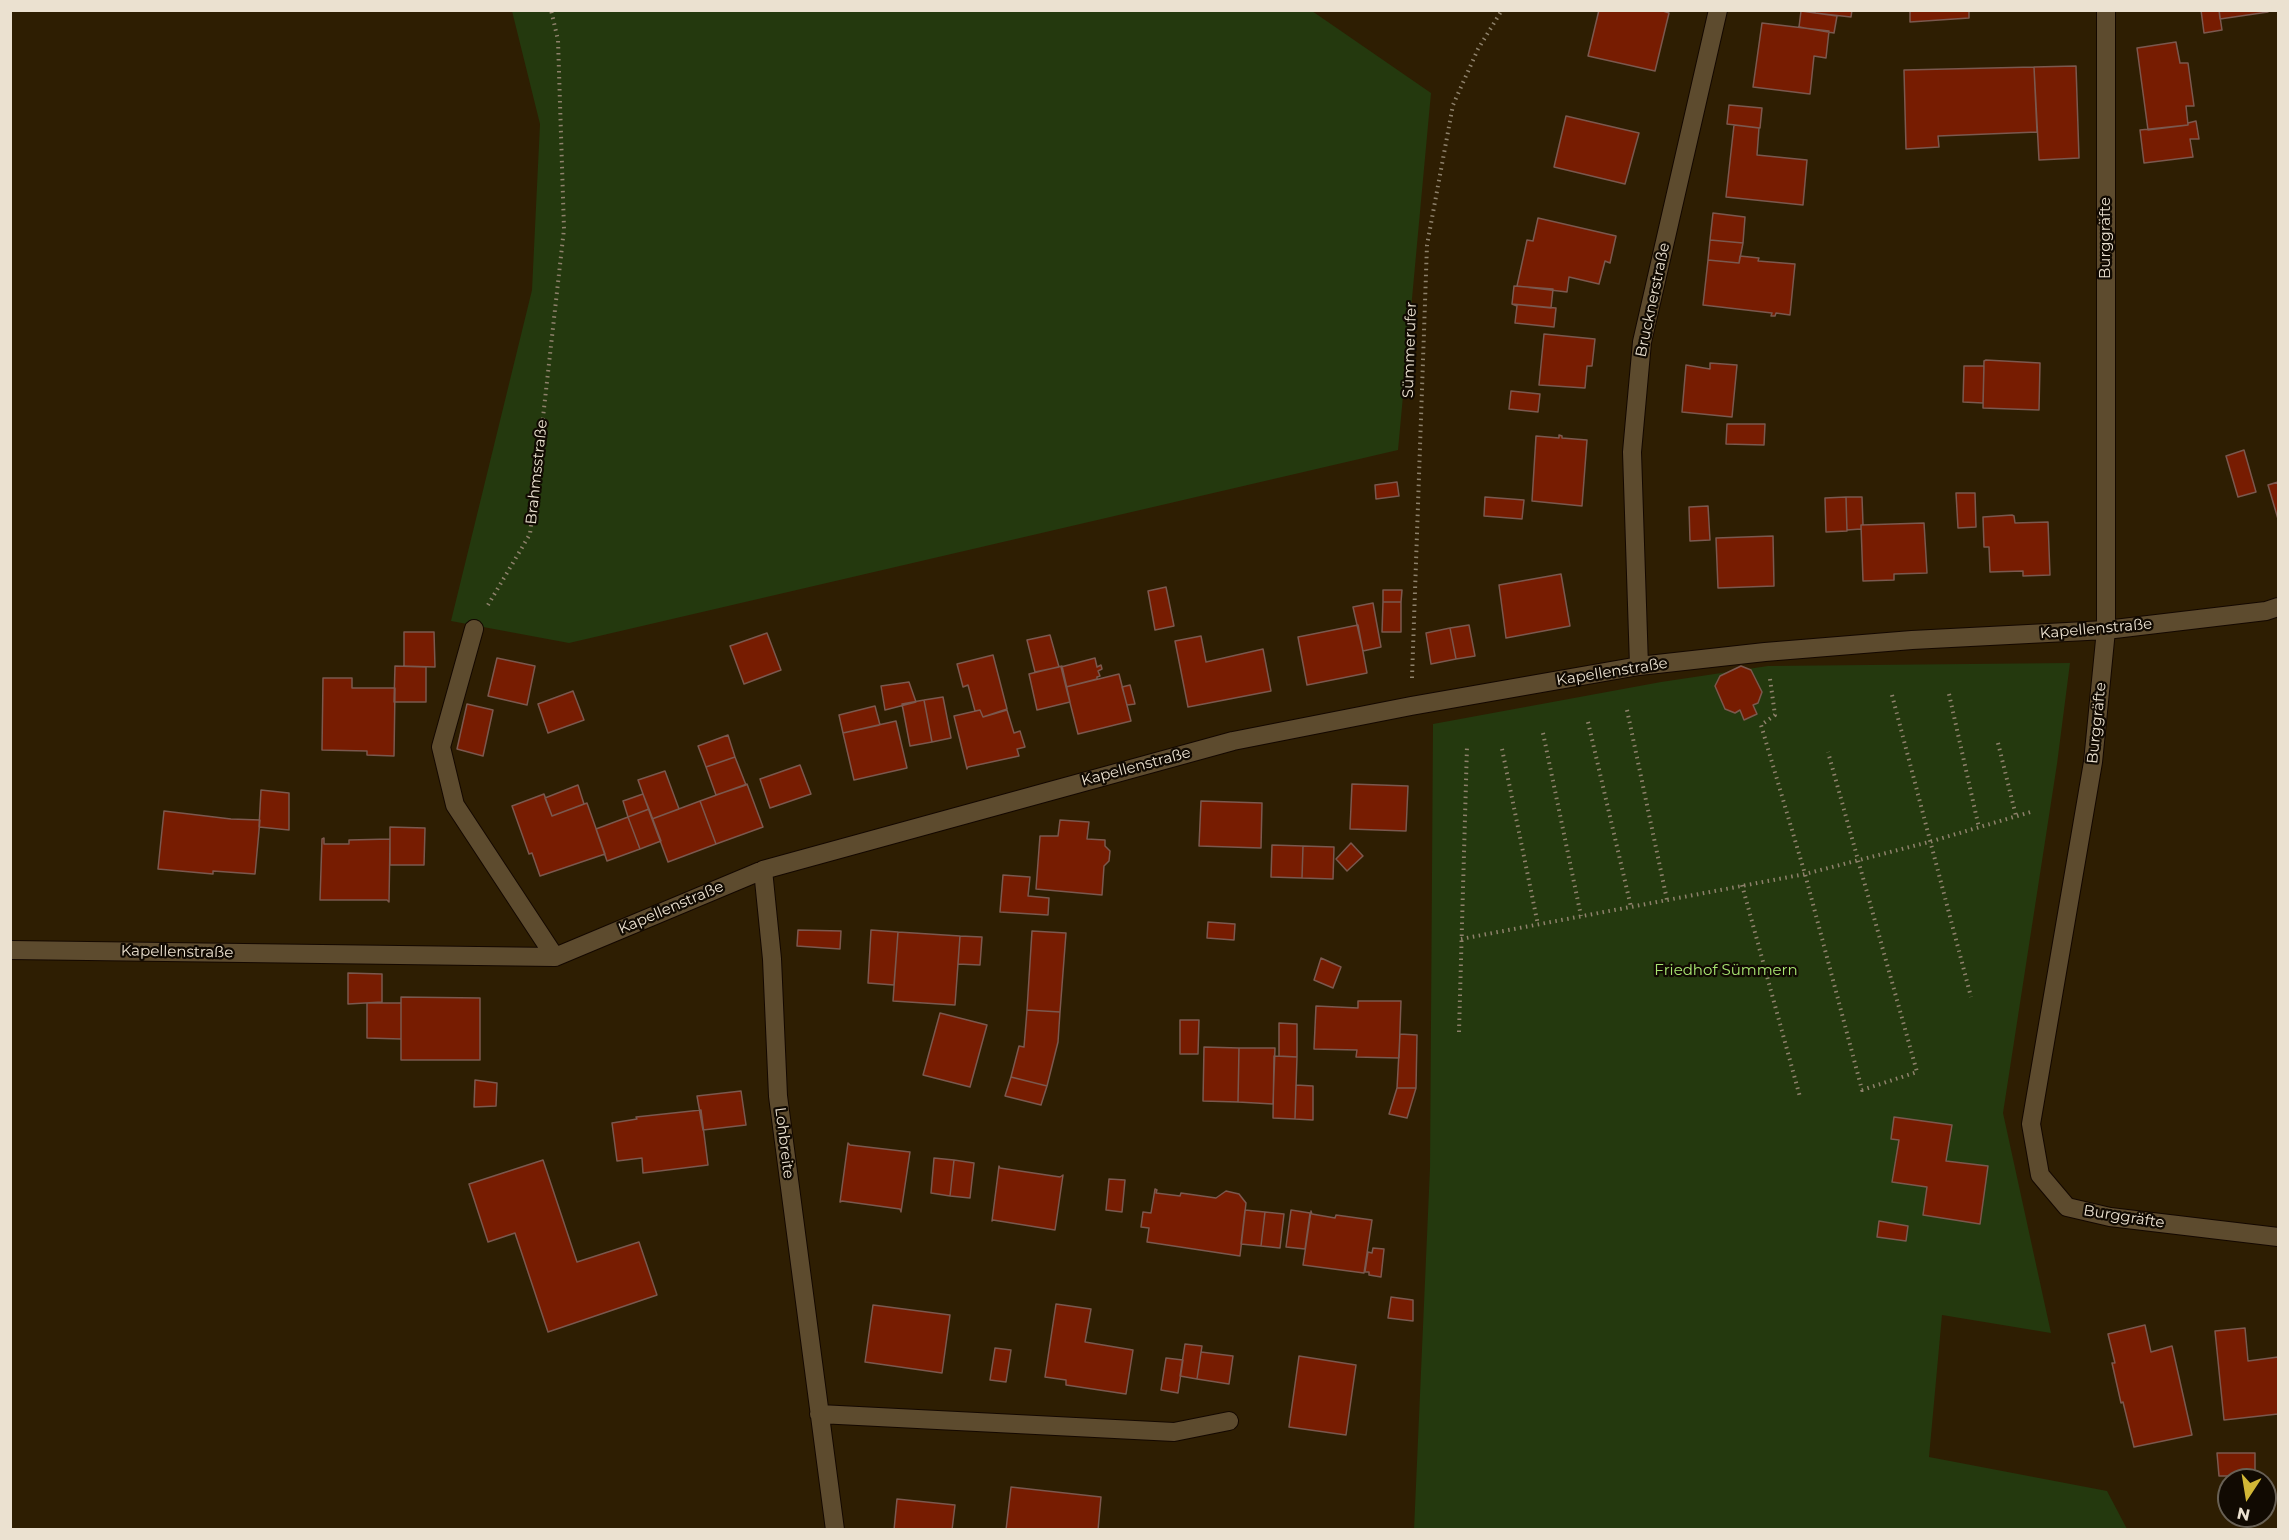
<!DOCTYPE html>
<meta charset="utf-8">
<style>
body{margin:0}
#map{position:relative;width:2289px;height:1540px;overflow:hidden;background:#2e1e02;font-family:Montserrat,sans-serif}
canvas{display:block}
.frame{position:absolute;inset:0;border:12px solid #ebe1d0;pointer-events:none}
.north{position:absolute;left:2217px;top:1468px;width:60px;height:60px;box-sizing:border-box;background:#110a02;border:2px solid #686054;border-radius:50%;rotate:192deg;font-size:16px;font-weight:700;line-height:24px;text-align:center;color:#ebe1d0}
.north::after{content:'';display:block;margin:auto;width:21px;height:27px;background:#d2b736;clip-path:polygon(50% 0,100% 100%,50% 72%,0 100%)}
</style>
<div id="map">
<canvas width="2289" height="1540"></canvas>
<div class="frame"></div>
<div class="north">N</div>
</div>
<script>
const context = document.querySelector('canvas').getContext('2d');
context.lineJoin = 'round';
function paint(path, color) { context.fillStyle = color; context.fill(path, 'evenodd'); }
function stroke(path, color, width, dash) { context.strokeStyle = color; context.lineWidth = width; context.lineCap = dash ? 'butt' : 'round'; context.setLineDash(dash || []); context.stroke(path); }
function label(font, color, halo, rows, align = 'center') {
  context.font = font + ' Montserrat,sans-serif'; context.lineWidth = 4.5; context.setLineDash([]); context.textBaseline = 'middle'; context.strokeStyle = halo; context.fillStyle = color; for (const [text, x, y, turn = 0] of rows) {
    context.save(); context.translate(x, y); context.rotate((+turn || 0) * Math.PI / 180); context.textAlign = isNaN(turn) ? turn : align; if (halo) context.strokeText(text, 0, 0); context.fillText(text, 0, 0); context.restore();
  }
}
paint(new Path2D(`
 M 512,11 L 1312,11 L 1431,93 L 1398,450 L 569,643 L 451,621 L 532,290 L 540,124 Z
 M 2070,663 L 2057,764 L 2003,1113 L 2051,1333 L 1942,1315 L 1929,1457 L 2107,1491 L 2127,1529 L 1414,1530 L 1430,1168 L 1433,724 L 1661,682 L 1768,666 Z`), '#24390e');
const building = new Path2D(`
 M 1599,10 L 1660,10 L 1669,13 L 1655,71 L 1588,56 Z
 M 1815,10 L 1852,10 L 1851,17 L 1815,13 Z
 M 1910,10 L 1969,10 L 1969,18 L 1910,22 Z
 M 2201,10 L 2219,10 L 2222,30 L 2204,33 Z
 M 2219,10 L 2268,10 L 2268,12 L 2220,19 Z
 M 1801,11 L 1837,16 L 1834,33 L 1799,27 Z
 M 1762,23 L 1829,31 L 1826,58 L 1814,56 L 1810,94 L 1753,87 Z
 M 2176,42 L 2180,63 L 2188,63 L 2194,106 L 2186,106 L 2188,125 L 2148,130 L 2137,48 Z
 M 2076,66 L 2079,158 L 2039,160 L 2034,67 Z
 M 2034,67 L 2037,132 L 1938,136 L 1939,147 L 1906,149 L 1904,70 Z
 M 1729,105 L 1762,108 L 1760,128 L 1727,124 Z
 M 1566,116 L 1639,133 L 1625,184 L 1554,167 Z
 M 2196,121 L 2199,139 L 2190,139 L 2193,157 L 2144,163 L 2140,130 L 2188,125 L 2188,123 Z
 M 1734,125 L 1759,128 L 1757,155 L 1807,160 L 1803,205 L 1726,197 Z
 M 1713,213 L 1745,217 L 1743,243 L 1710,240 Z
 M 1538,218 L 1616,236 L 1610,263 L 1605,261 L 1599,284 L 1569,277 L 1567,292 L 1517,286 L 1527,240 L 1533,241 Z
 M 1710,240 L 1743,243 L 1739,263 L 1708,260 Z
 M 1740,256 L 1759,258 L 1758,261 L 1795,264 L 1790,315 L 1776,313 L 1775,316 L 1771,316 L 1772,313 L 1703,305 L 1708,260 L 1739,263 Z
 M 1514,286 L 1553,289 L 1551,308 L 1512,304 Z
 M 1512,304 L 1556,308 L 1554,327 L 1515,323 L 1517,306 Z
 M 1544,334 L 1595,339 L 1592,366 L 1587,366 L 1585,388 L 1539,385 Z
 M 1986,360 L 2040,363 L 2039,410 L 1983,408 L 1984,361 Z
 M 1710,363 L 1737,365 L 1732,417 L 1682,412 L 1686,365 L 1710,369 Z
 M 1964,366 L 1984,366 L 1983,403 L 1963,402 Z
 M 1511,391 L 1540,394 L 1538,412 L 1509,409 Z
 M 1727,424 L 1765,424 L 1764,445 L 1726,444 Z
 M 1559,435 L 1562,436 L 1562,438 L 1587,440 L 1582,506 L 1532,501 L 1536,436 L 1559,438 Z
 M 2244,450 L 2256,492 L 2238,497 L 2226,456 Z
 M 1397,482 L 1399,496 L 1376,499 L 1375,485 Z
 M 2278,482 L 2278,519 L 2268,485 Z
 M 1956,493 L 1975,493 L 1976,527 L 1958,528 Z
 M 1485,497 L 1524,500 L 1522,519 L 1484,516 Z
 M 1846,497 L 1847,531 L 1826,532 L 1825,498 Z
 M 1846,497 L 1862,497 L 1863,525 L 1861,525 L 1861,529 L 1847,530 Z
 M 1708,506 L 1710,540 L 1690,541 L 1689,507 Z
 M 2012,515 L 2014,516 L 2015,523 L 2048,522 L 2050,575 L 2023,576 L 2023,571 L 1990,572 L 1989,547 L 1984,547 L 1983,517 Z
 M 1924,523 L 1927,573 L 1894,574 L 1894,580 L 1863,581 L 1861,525 Z
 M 1773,536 L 1774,586 L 1718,588 L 1716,538 Z
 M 1561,574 L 1570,626 L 1506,638 L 1499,585 Z
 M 1166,587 L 1174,626 L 1155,630 L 1148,591 Z
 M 1383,590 L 1402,590 L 1401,602 L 1383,602 Z
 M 1383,602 L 1401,602 L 1401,632 L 1382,632 Z
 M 1373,603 L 1381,647 L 1363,651 L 1353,607 Z
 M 1358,625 L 1367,673 L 1307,685 L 1298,637 Z
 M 1469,625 L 1475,656 L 1456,659 L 1450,628 Z
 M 1450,628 L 1456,659 L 1431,664 L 1426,633 Z
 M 404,632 L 434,632 L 435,667 L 404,666 Z
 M 767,633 L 781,670 L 744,684 L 730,646 Z
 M 1050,635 L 1059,667 L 1035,672 L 1027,640 Z
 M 1201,636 L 1206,662 L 1263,649 L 1271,691 L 1188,707 L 1175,641 Z
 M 993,655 L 1007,709 L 983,717 L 980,710 L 975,711 L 968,685 L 963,687 L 957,664 Z
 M 497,658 L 535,666 L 527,705 L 488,696 Z
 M 1095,658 L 1097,667 L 1101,665 L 1102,669 L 1098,671 L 1100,676 L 1097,677 L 1097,679 L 1066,687 L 1061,667 Z
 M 395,666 L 426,667 L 426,702 L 394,702 Z
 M 1062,666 L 1070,702 L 1037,710 L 1029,674 Z
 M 1741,666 L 1751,670 L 1762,692 L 1758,703 L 1753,705 L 1757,714 L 1744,720 L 1740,710 L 1735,713 L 1725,709 L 1715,686 L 1720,676 Z
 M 1119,674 L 1131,721 L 1078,734 L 1066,687 Z
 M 323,678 L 352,678 L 352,688 L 395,688 L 394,756 L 367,755 L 367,751 L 322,750 Z
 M 909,682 L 916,702 L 885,710 L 881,686 Z
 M 1130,685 L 1135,704 L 1127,705 L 1122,687 Z
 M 573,691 L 584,720 L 548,733 L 538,704 Z
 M 943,697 L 951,738 L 932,742 L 924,700 Z
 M 924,700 L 932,742 L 910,746 L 902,704 Z
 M 467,704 L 493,710 L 483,756 L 457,749 Z
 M 875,706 L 880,725 L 843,733 L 839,715 Z
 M 980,710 L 983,717 L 1007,710 L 1014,733 L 1020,731 L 1025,747 L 1017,749 L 1019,756 L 968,767 L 967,769 L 954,716 Z
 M 896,721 L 907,768 L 854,780 L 843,733 Z
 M 728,735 L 735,757 L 706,767 L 698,746 Z
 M 735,757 L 746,785 L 716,795 L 706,767 Z
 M 800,765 L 811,794 L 770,808 L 760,779 Z
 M 665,771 L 679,809 L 652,819 L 638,780 Z
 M 747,784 L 763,827 L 716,844 L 700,801 Z
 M 1352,784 L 1408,786 L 1406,831 L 1350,829 Z
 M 578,785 L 584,804 L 552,816 L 545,798 Z
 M 261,790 L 289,793 L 289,830 L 259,827 Z
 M 544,794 L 552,816 L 587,803 L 605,854 L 540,876 L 532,853 L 529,854 L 512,806 Z
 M 643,794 L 649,809 L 628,817 L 623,801 Z
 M 700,801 L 716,844 L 668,862 L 652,819 Z
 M 1201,801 L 1262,803 L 1261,848 L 1199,846 Z
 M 649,809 L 661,841 L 640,849 L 628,817 Z
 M 164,811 L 231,819 L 260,820 L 255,874 L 213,871 L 213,874 L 158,869 Z
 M 628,817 L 640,849 L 607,861 L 596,829 Z
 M 1060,820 L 1089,822 L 1087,839 L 1105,840 L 1105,846 L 1110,851 L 1109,861 L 1104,866 L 1102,895 L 1036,889 L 1040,836 L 1058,836 Z
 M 390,827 L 425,828 L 424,865 L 390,865 Z
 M 324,838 L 324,844 L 349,844 L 349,840 L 390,839 L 389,902 L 387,900 L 320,900 L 322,839 Z
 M 1351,843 L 1363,856 L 1347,871 L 1336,859 Z
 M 1272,845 L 1303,846 L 1302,878 L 1271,877 Z
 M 1303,846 L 1334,847 L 1333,879 L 1302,878 Z
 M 1003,875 L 1030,877 L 1028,896 L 1049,898 L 1048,915 L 1000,912 Z
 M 1208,922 L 1235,924 L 1234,940 L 1207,938 Z
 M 798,930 L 841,931 L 840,949 L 797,946 Z
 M 871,930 L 898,932 L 894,985 L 868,983 Z
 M 1032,931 L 1066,933 L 1060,1012 L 1027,1010 Z
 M 898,932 L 960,936 L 955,1005 L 893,1001 Z
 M 960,936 L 982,937 L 980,965 L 958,964 Z
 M 1321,958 L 1341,967 L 1333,988 L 1314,980 Z
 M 348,973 L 382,974 L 382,1002 L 348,1004 Z
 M 401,997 L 480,998 L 480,1060 L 401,1060 Z
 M 1358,1001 L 1401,1001 L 1399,1058 L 1356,1057 L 1357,1050 L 1314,1049 L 1316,1006 L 1358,1008 Z
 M 367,1003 L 401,1003 L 401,1039 L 367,1038 Z
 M 1027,1010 L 1060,1012 L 1058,1042 L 1047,1086 L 1011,1077 L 1019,1046 L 1024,1047 Z
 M 940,1013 L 987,1025 L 970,1087 L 923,1075 Z
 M 1180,1020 L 1199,1020 L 1198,1054 L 1180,1054 Z
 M 1279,1023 L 1297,1024 L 1297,1057 L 1279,1056 Z
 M 1400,1034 L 1417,1035 L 1416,1088 L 1397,1088 Z
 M 1204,1047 L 1239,1048 L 1238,1102 L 1203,1101 Z
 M 1239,1048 L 1275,1048 L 1273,1104 L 1238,1102 Z
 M 1274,1056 L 1297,1057 L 1295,1119 L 1273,1118 Z
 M 1011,1077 L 1047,1086 L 1041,1105 L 1005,1096 Z
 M 475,1080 L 497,1083 L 496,1106 L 474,1107 Z
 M 1296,1085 L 1313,1086 L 1313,1120 L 1295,1119 Z
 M 1397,1088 L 1416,1088 L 1407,1118 L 1389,1114 Z
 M 741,1091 L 746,1125 L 703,1130 L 697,1096 Z
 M 701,1110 L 708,1165 L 643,1173 L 642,1158 L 617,1161 L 612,1123 L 637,1119 L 636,1117 Z
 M 1894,1117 L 1952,1125 L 1946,1161 L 1988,1166 L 1980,1224 L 1923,1215 L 1927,1187 L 1892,1182 L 1899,1140 L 1891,1139 Z
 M 848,1143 L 850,1145 L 910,1152 L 901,1212 L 900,1209 L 842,1201 L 840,1202 Z
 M 934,1158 L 954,1160 L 950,1196 L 931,1193 Z
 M 543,1160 L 577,1262 L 639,1242 L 657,1295 L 548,1332 L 515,1233 L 488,1242 L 469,1184 Z
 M 954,1160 L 974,1163 L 970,1198 L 950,1196 Z
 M 999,1166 L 1000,1168 L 1060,1177 L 1063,1175 L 1055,1230 L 993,1220 L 992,1221 Z
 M 1109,1179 L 1125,1180 L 1122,1212 L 1106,1210 Z
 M 1155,1189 L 1157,1190 L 1156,1193 L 1180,1196 L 1181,1193 L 1216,1198 L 1226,1191 L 1239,1194 L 1246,1203 L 1240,1256 L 1147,1242 L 1149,1228 L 1141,1227 L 1143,1212 L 1151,1213 Z
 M 1245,1210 L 1265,1212 L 1261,1246 L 1241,1244 Z
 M 1291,1210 L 1310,1213 L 1305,1249 L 1286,1247 Z
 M 1311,1211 L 1312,1214 L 1335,1218 L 1336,1215 L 1372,1220 L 1364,1273 L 1303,1265 Z
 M 1265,1212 L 1284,1214 L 1280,1248 L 1261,1246 Z
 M 1879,1221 L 1908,1226 L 1906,1241 L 1877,1237 Z
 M 1373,1248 L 1384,1249 L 1381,1277 L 1369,1275 L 1369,1272 L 1365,1272 L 1368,1252 L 1372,1253 Z
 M 1391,1297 L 1413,1300 L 1413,1321 L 1388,1318 Z
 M 1056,1304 L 1091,1309 L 1085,1342 L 1133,1350 L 1126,1394 L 1066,1385 L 1066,1380 L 1045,1377 Z
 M 873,1305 L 950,1315 L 942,1373 L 865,1362 Z
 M 2145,1325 L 2151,1352 L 2172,1346 L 2192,1435 L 2134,1447 L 2123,1402 L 2121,1403 L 2112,1363 L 2115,1363 L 2108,1334 Z
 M 2245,1328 L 2248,1361 L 2278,1357 L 2278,1414 L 2224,1420 L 2215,1331 Z
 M 1185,1344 L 1202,1346 L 1197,1379 L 1180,1376 Z
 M 995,1348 L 1011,1350 L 1006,1382 L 990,1380 Z
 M 1201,1352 L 1233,1356 L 1229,1384 L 1197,1379 Z
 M 1299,1356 L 1356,1365 L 1346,1435 L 1289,1427 Z
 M 1166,1358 L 1183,1360 L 1178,1393 L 1161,1390 Z
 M 2217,1453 L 2255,1453 L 2255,1476 L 2219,1476 Z
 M 1011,1487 L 1101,1497 L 1098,1530 L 1006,1530 Z
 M 897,1499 L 955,1505 L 952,1530 L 894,1530 Z`);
paint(building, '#771c01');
stroke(building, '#7b584e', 1.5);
const minor = new Path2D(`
 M 2106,10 L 2106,630 L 2093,762 L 2031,1124 L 2040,1175 L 2067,1207 L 2110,1217 L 2278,1237
 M 474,629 L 441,747 L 455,805 L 555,957
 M 1639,666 L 1632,452 L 1642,342 L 1718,10
 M 763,870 L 772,959 L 778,1096 L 835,1530
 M 10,950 L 555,957 L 763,870 L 1233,741 L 1411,706 L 1639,666 L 1765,652 L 1912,640 L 2106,630 L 2266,611 L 2278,607
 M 819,1414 L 1174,1432 L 1229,1421`);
stroke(minor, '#140800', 20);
stroke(new Path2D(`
 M 488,605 L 530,534 L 564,229 L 558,40 L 551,10
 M 1412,678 L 1427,245 L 1453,105 L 1478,49 L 1502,10
 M 1770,679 L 1775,715 L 1761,725 L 1805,874 L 1862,1090 L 1917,1072 L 1828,752
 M 1949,694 L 1979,828
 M 1892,695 L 1971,997
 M 1627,710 L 1667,900
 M 1588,722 L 1631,907
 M 1543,733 L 1581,916
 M 1998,743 L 2016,816
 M 1502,749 L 1538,925
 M 1742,885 L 1800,1097
 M 1461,939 L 1805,874 L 1929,842 L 2034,811
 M 1459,1032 L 1467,746`), '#8f826c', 4, [1.5, 4.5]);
stroke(minor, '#5d4b2e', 18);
label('15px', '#ebe1d0', '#110a02', [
 ["Burggräfte",2106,238,-90],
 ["Brucknerstraße",1653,300,-78],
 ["Sümmerufer",1410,350,-88],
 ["Brahmsstraße",537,472,-84],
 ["Kapellenstraße",2096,629,-5],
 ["Kapellenstraße",1612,672,-9],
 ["Burggräfte",2097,723,-84],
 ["Kapellenstraße",1136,767,-15],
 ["Kapellenstraße",671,908,-23],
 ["Kapellenstraße",177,952,1],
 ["Lohbreite",784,1143,83],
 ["Burggräfte",2124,1217,9]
]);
label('15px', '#a9e672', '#110a02', [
 ["Friedhof Sümmern",1726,971]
]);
</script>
